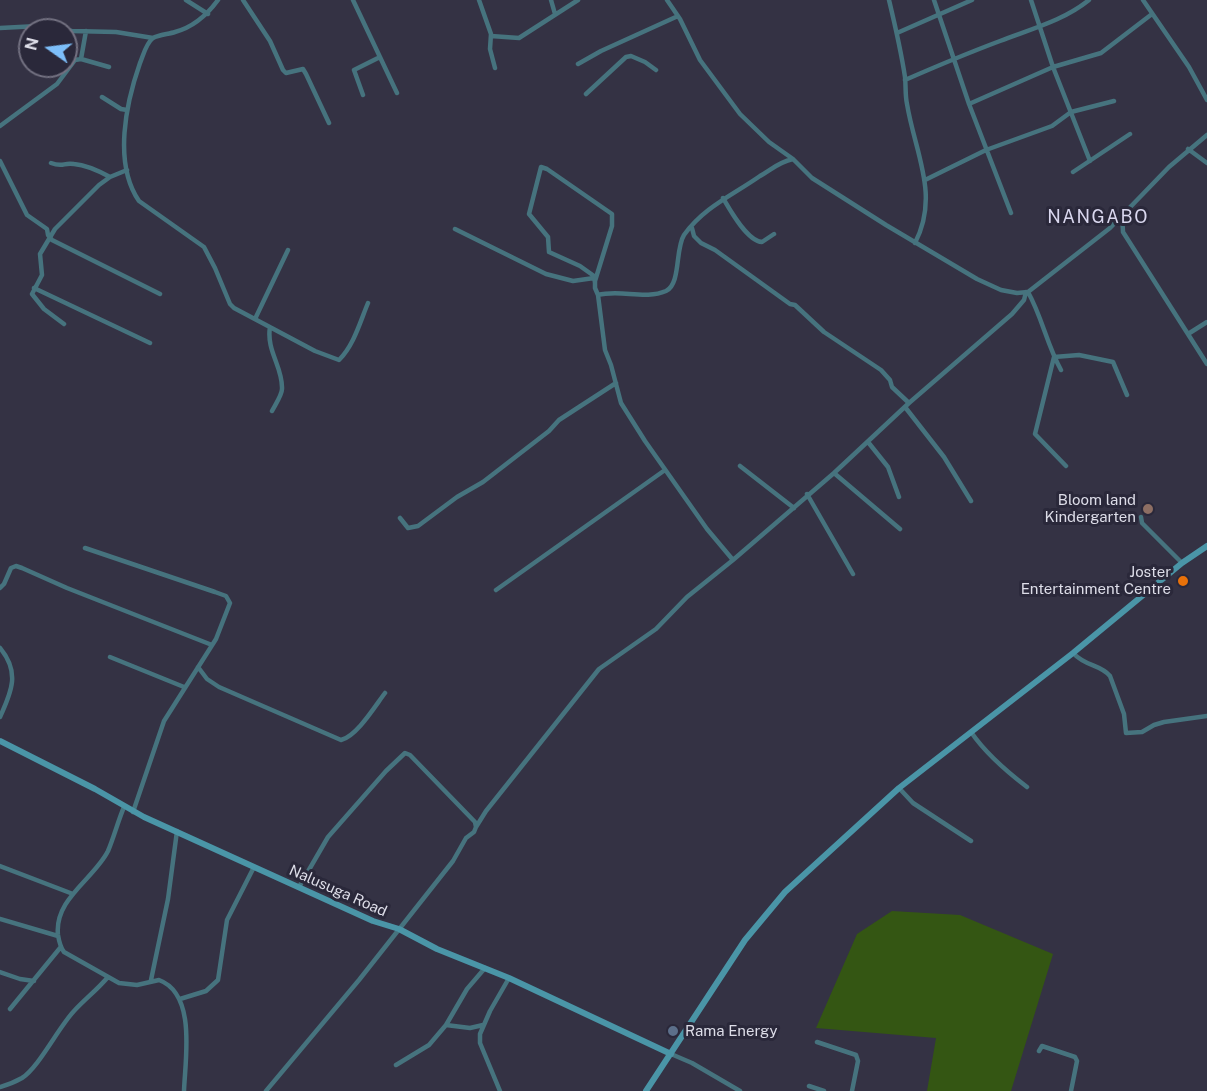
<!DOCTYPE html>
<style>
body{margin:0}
#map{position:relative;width:1207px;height:1091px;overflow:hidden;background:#343244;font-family:"Public Sans",sans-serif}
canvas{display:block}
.north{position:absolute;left:18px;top:18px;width:60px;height:60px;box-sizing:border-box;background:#2a283a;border:2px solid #727080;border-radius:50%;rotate:284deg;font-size:16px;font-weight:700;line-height:24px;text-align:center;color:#dddde8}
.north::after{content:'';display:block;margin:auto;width:21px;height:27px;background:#7dbef9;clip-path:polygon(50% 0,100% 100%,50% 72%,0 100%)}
</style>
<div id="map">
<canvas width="1207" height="1091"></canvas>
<div class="north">N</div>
</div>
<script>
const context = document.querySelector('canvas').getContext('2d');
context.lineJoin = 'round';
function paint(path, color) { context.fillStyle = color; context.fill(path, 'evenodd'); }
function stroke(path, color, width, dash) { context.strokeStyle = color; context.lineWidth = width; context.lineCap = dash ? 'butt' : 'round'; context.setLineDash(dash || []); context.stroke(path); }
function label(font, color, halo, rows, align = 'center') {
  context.font = font + ' "Public Sans",sans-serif'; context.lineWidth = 6; context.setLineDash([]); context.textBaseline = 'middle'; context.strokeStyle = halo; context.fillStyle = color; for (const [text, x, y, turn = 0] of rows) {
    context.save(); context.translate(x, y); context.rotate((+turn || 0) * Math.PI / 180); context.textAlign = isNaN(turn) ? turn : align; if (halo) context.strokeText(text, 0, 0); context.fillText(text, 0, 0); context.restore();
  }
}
paint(new Path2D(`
 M 892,911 L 960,915 L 1053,954 L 1011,1091 L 927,1091 L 936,1038 L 816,1028 L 857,934 Z`), '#345613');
stroke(new Path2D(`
 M 186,0 L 208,14
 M 218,0 C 207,15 194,27 175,32 C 169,34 158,35 153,38 C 146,43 143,56 140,63 C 126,103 113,163 139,201 L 204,247 L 215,268 L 230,304 L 234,308 L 315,351 L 339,360 C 354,345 360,322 368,303
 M 243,0 L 270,41 L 283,70 L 286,73 L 303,69 L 306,74 L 329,123
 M 353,0 L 397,93
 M 479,0 L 491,34 L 490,49 L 495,68
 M 551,0 L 555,14
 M 667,0 L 680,19 L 700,60 L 740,114 L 769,142 L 793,159 L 812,178 L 886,225 L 977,279 L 1001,290 L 1017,293 L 1028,292 L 1110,228 L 1169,167 L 1207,135
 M 889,0 C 895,25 901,51 905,77 C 906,86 905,95 907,104 C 915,153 940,195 915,243
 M 934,0 L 969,104 L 1011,213
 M 1031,0 L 1053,67 L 1090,161
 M 1143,0 L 1189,67 L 1207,100
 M 0,28 L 38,26 L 72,31 L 116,32 L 153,38
 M 897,33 L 972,0
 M 491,36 L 519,38 L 578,0
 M 81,59 L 109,67
 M 578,64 L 601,51 L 678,16
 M 905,80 C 937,66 968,53 1000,41 C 1031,29 1063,21 1089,0
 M 586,94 L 626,57 L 631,56 L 645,62 L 656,70
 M 363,95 L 354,70 L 380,57
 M 102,97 L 121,109 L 127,110
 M 969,104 L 1053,67 L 1101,53 L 1152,14
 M 0,126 L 57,84 L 75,60 L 81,59 L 86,31
 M 1188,149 L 1207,163
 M 793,159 C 779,162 772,169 760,176 C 733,195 704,207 684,235 C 675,249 681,284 666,291 C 645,300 620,289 598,295 L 605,350 L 611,365 L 621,403 L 645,441 L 707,529 L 733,560 L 834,473 L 909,403 L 1012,314 L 1024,300 L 1026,292
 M 0,161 L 27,215 L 47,229 L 48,235 L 52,240 L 160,294
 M 51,163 C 64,168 63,162 74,164 C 87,165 99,171 110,177
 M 1073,172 L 1130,134
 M 925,180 L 986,150 L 1052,126 L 1071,112 L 1114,101
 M 723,198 C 730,210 747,241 762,242 L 774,234
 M 1122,215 L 1123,232 L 1207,364
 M 692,228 L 694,236 L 701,243 L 715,250 L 790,304 L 795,305 L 824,332 L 881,370 L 890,380 L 892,387 L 909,403
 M 455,229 L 546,274 L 573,281 L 594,278
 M 595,283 L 594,276 L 580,266 L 549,252 L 548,237 L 529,214 L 541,167 L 547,169 L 612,214 L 612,226 L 595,281 L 595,288 L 598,295
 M 34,288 L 150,343
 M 1028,292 C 1042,317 1047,345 1061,370
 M 255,319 L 288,250
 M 64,324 L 44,309 L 32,294 L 42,275 L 40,254 L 55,229 L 99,185 L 110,177 L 127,170
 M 270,327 C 266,351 283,367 282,389 C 282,395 275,405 272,411
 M 1188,334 L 1207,322
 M 905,407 L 944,457 L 971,501
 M 868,442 L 888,467 L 899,497
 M 740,466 L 794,508
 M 1066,466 L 1035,434 L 1054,357 L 1079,355 L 1113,362 L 1127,395
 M 834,473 L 900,529
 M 807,494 L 853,574
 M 1141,517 L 1142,523 L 1182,563
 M 400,518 L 408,528 L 418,526 L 457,497 L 483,482 L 549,431 L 559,420 L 616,383
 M 85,548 L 215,592 L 226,596 L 230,603 L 216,639 L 164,721 L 133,812
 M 0,588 L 4,584 L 11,568 L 16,566 L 22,568 L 67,588 L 212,645
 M 496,590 L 665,470
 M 0,648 C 20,672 12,691 0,717
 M 1073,653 C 1086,667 1100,664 1110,676 L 1124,714 L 1126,733 L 1142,732 L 1154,725 L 1164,722 L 1207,716
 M 110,657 L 184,687
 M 198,667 L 207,679 L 219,687 L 341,740 C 357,736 375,706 385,693
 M 971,732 C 986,754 1006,771 1027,787
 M 899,788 L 913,803 L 971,841
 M 124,807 C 118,821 114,837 108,851 C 94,879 54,899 58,935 C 59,941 60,947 64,952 L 119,983 L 137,985 L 159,980 C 197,994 185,1060 184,1091
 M 476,827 L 486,811 L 599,669 L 656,629 L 687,597 L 733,560
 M 0,866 L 73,894
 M 0,919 L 58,936
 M 0,972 L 20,979 L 34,981
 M 151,980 L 168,899 L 177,831
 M 180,999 L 206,991 L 218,980 L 227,920 L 254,867
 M 10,1009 L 60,948
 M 446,1025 L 467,989 L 485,968
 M 817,1042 L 856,1055 L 858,1061 L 852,1091
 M 1039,1051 L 1042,1046 L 1075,1057 L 1077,1061 L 1071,1091
 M 671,1054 L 692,1063 L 740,1091
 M 396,1065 L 429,1045 L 446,1025 L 470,1028 L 483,1025
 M 809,1086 L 824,1091
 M 0,1087 C 7,1085 15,1082 22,1078 C 39,1067 58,1028 74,1011 C 85,999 97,990 108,977
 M 266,1091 L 359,980 L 453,861 L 466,838 L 474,832 L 476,827 L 475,822 L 410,755 L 405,753 L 386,771 L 328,837 L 299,887
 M 500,1091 L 480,1043 L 480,1034 L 490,1011 L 509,978`), '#46737e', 4.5);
stroke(new Path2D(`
 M 0,741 L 95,789 L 144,817 L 373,921 L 399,929 L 437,949 L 509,978 L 671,1054
 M 646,1091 L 745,940 L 785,892 L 899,788 L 1073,653 L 1182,563 L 1207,546`), '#4a95a7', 6);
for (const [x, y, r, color] of [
 [1148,509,6,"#8d6e63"],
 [1183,581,6,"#e8710a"],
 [673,1031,6,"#5c6f8a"]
]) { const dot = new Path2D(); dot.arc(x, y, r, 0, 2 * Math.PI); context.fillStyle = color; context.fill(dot); stroke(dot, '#2a283a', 2); }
label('15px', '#dddde8', '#2a283a', [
 ["Bloom land",1136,500],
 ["Kindergarten",1136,517],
 ["Joster",1171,572],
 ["Entertainment Centre",1171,589],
 ["Rama Energy",685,1031,"left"]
], 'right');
label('15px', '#dddde8', '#2a283a', [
 ["Nalusuga Road",338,891,24]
]);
context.letterSpacing = '1.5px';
label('18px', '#dad8ef', '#2a283a', [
 ["NANGABO",1098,217]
]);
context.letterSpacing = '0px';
</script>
